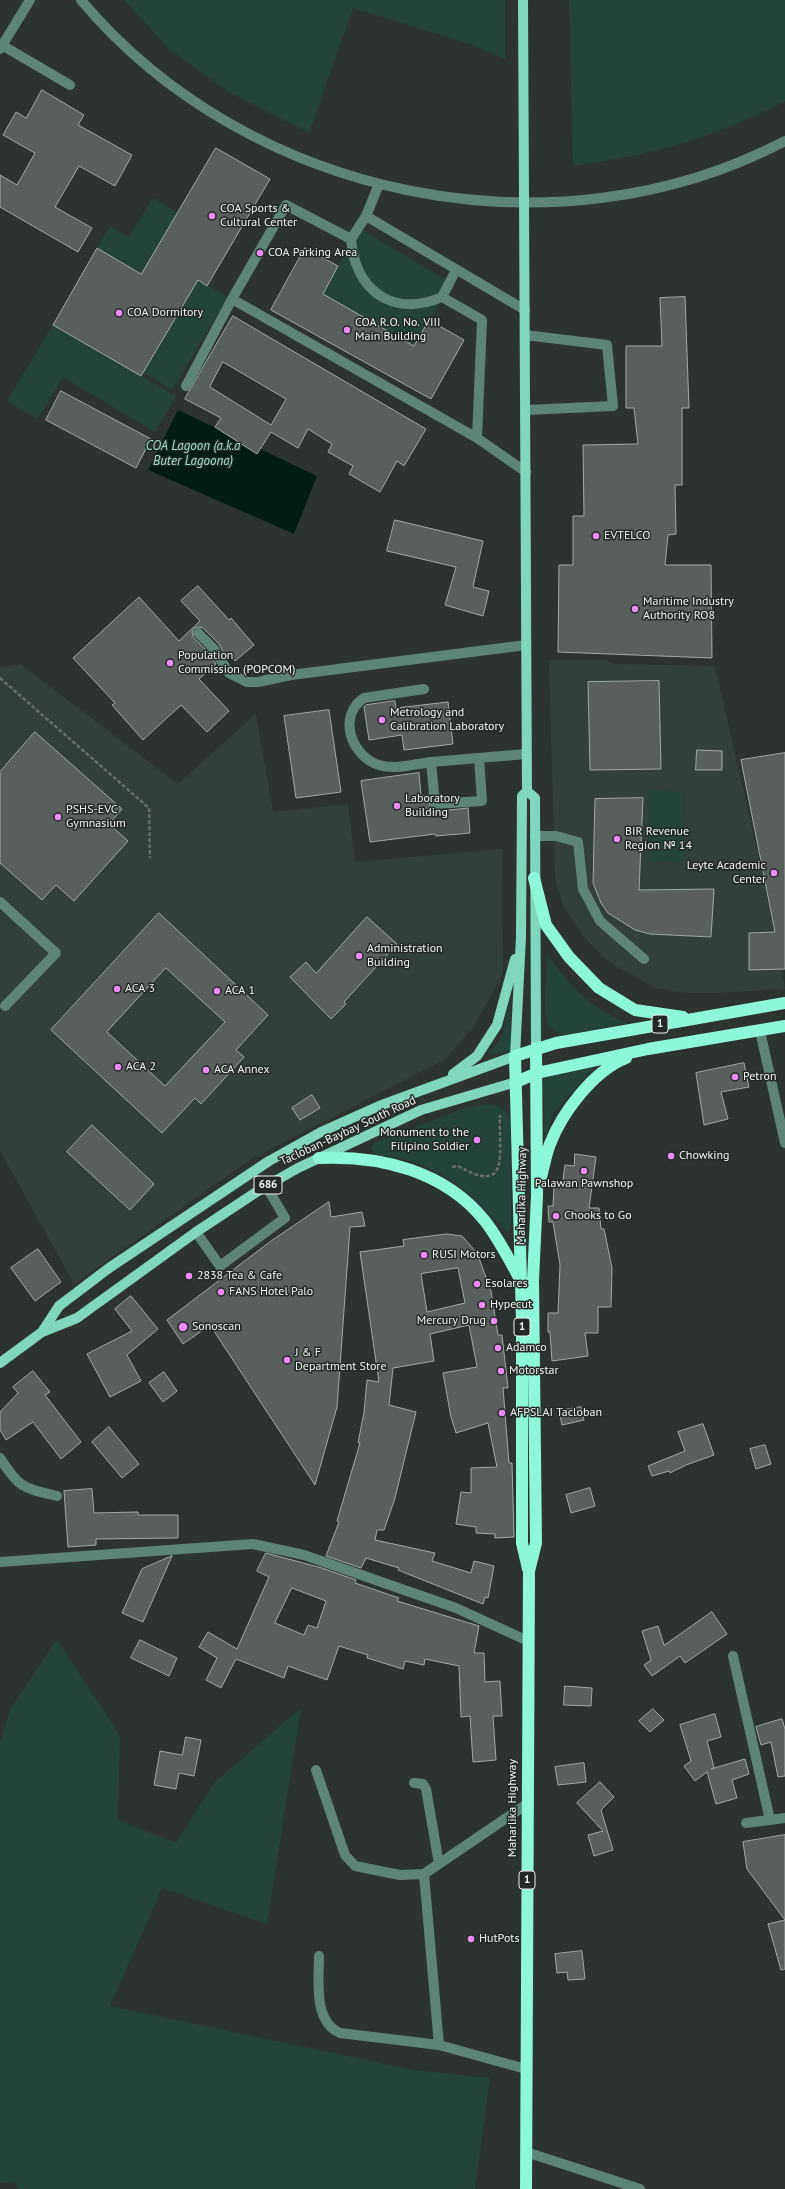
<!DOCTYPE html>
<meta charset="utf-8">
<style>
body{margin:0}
canvas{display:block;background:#2d3331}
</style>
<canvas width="785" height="2189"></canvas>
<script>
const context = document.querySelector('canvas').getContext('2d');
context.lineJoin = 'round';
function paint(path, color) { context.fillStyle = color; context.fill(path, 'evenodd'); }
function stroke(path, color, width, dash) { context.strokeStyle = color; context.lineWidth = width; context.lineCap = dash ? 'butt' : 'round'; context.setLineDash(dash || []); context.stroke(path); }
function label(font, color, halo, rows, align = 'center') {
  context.font = font + ' "PT Sans",sans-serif'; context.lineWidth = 3; context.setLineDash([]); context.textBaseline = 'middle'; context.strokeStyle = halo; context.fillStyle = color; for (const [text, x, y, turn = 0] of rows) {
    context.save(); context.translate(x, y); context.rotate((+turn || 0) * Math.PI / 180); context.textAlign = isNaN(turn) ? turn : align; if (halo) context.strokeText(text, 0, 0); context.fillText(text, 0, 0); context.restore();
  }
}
paint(new Path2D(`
 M 549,660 L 607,660 L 615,664 L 715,666 L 763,876 L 785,989 L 716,993 L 686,993 L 659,989 L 617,967 L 602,956 L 582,934 L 563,905 L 555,878 Z
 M 20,664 L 178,784 L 256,714 L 273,812 L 348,804 L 355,862 L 502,849 L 503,973 L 473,1028 L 444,1060 L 251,1159 L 74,1284 L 0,1151 L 0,667 Z`), '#323f3b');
paint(new Path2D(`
 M 124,0 L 505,0 L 505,59 L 470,44 L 353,8 L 309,133 L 227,91 L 169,49 Z
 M 569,0 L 785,0 L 785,101 C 714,138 652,155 573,166 Z
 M 153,198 L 178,213 L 198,280 L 228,297 L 172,390 L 143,372 L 186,300 L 97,248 L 110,226 L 129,237 Z
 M 359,228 L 451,283 L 414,346 L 322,294 Z
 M 53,325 L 176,396 L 155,432 L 63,377 L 38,419 L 7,401 Z
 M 649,790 L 685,792 L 683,863 L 648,861 Z
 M 547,953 C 567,984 591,1009 627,1023 L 567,1035 C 560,1034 552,1031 548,1025 C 542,1015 547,967 547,953 Z
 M 509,1004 L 512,1051 L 490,1055 L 488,1053 L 502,1038 Z
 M 595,1066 L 554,1112 L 545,1137 L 543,1081 L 547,1077 Z
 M 486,1104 C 498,1104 505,1108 510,1120 L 511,1222 L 510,1230 L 507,1232 C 475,1199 458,1178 413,1162 C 400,1157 387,1158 374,1153 L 371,1148 L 374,1143 L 384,1139 L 465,1108 Z
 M 57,1639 L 120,1736 L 118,1820 L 176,1843 L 214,1783 L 301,1708 L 267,1924 L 162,1888 L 110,2006 L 414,2070 L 490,2078 L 475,2189 L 19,2189 L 15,2182 L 0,2183 L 0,1743 L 11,1708 Z`), '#23443a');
paint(new Path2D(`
 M 178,410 L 317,476 L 294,534 L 148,470 Z`), '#011c15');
const building = new Path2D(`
 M 42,90 L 84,115 L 78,125 L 132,155 L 115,186 L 79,166 L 55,207 L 92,228 L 78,252 L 0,207 L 0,175 L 17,185 L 35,153 L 3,135 L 16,112 L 26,118 Z
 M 216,148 L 270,179 L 207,286 L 198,280 L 141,376 L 53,325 L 97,248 L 141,274 Z
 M 305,248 L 338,266 L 323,294 L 414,346 L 429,320 L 464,340 L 431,399 L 271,310 Z
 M 685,297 L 689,408 L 682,408 L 682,485 L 675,485 L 676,534 L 668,535 L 665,565 L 711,565 L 712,658 L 558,652 L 559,565 L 573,565 L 573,516 L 584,516 L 583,445 L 638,444 L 634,408 L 626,408 L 626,346 L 662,346 L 660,298 Z
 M 233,316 L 426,429 L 404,466 L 397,461 L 380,492 L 349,474 L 353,466 L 328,452 L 332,444 L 308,429 L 298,448 L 271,432 L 257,454 L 215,427 L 221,418 L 185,399 ZM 223,362 L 286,399 L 271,425 L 210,387 Z
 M 61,391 L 151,439 L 136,468 L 46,420 Z
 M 395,520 L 483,541 L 473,587 L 489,591 L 483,616 L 445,605 L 456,567 L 387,551 Z
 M 198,586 L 229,620 L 231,618 L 254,645 L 235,661 L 228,652 L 225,655 L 219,644 L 203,628 L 199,627 L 194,628 L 192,632 L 193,637 L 209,653 L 216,664 L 199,679 L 229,711 L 207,732 L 181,705 L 143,740 L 112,705 L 115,703 L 73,658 L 139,597 L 179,641 L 200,621 L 181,601 Z
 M 659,681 L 661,769 L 590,770 L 588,682 Z
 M 395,701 L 396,708 L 448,702 L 453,744 L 404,750 L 402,735 L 369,740 L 364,707 L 366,705 Z
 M 329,710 L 341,792 L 296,798 L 284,716 Z
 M 35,732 L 122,809 L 109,824 L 128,841 L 74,901 L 56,885 L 42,900 L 0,863 L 0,772 Z
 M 697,750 L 722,751 L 722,770 L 696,770 Z
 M 785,753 L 785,969 L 749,970 L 749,933 L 775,932 L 741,760 Z
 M 419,773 L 421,796 L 428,795 L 431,812 L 468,808 L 470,833 L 436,836 L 435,834 L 370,842 L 361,781 Z
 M 643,798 L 639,890 L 714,889 L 711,937 L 650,934 L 635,930 L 608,913 L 601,903 L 593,883 L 595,799 Z
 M 159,913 L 268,1015 L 236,1050 L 244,1057 L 201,1104 L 195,1098 L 162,1133 L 51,1030 ZM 166,968 L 225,1022 L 165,1086 L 107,1032 Z
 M 367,917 L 397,944 L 344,1002 L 346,1004 L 331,1019 L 290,977 L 306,962 L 316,973 Z
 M 744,1063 L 749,1087 L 721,1092 L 728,1119 L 704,1125 L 696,1073 Z
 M 312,1095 L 320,1108 L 300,1120 L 292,1108 Z
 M 92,1125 L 154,1184 L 130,1210 L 67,1152 Z
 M 575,1154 L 596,1157 L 589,1208 L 599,1208 L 601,1229 L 604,1229 L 612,1268 L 611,1307 L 598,1307 L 598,1333 L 585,1333 L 588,1356 L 552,1361 L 550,1332 L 548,1332 L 548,1313 L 558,1313 L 560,1265 L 553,1222 L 549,1222 L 548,1206 L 553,1206 L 554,1186 L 562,1187 L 565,1165 L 574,1166 Z
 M 329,1202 L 331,1217 L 362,1212 L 365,1226 L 350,1227 L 337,1407 L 315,1485 L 210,1325 L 183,1344 L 167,1320 L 271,1241 Z
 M 447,1234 L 462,1236 L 477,1253 L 491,1291 L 498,1335 L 502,1335 L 508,1388 L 503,1388 L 509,1463 L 512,1463 L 514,1537 L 495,1538 L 495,1534 L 476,1533 L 476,1527 L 456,1524 L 461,1492 L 471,1493 L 471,1468 L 497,1467 L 488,1423 L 456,1433 L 451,1417 L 443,1373 L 477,1367 L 469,1325 L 430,1334 L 434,1361 L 393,1368 L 389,1405 L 416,1412 L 395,1498 L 384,1530 L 377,1530 L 375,1540 L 435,1553 L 432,1561 L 471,1573 L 474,1561 L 494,1566 L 488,1598 L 485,1597 L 483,1604 L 398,1570 L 399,1568 L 366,1558 L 361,1568 L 326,1556 L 339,1522 L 337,1521 L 360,1443 L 358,1443 L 364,1412 L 367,1380 L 379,1382 L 360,1252 L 404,1246 L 403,1240 ZM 458,1268 L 465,1303 L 427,1312 L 421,1274 Z
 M 38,1249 L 61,1282 L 35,1301 L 11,1268 Z
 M 131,1296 L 158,1329 L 127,1355 L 141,1381 L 110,1397 L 87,1354 L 132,1331 L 115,1309 Z
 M 33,1371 L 50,1392 L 45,1395 L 81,1442 L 61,1459 L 33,1422 L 6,1440 L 0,1430 L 0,1412 L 18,1393 L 13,1387 Z
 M 164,1372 L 177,1391 L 163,1402 L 149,1383 Z
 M 581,1407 L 584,1420 L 562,1425 L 559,1411 Z
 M 703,1424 L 714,1455 L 686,1465 L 670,1473 L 669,1471 L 652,1476 L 648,1466 L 685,1451 L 678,1432 Z
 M 109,1427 L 139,1464 L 122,1478 L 92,1442 Z
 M 765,1445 L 771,1464 L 756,1469 L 750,1449 Z
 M 590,1488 L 595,1506 L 571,1513 L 566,1495 Z
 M 92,1489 L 94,1513 L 138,1512 L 138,1515 L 178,1515 L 178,1538 L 96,1539 L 96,1545 L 68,1547 L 64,1491 Z
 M 266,1553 L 322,1568 L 356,1580 L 355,1583 L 399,1598 L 397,1601 L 479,1626 L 474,1653 L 484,1653 L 485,1682 L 500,1681 L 502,1716 L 493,1716 L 496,1760 L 473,1762 L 470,1716 L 461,1717 L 459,1666 L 425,1659 L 424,1665 L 405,1661 L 403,1669 L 367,1658 L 368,1655 L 339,1646 L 327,1680 L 288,1666 L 284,1678 L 236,1659 L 221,1688 L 206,1680 L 217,1658 L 199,1647 L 208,1632 L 237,1649 L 269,1577 L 257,1571 ZM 292,1588 L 326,1601 L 317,1628 L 308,1625 L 304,1635 L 275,1623 Z
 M 172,1556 L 143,1622 L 122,1613 L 142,1569 Z
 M 712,1612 L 727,1634 L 685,1663 L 680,1656 L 652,1676 L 644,1665 L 651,1660 L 642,1631 L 658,1626 L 664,1645 Z
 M 140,1640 L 177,1658 L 169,1676 L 131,1658 Z
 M 565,1686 L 592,1688 L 591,1706 L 564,1705 Z
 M 653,1709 L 664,1720 L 650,1732 L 639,1721 Z
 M 715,1714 L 721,1737 L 707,1741 L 714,1767 L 711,1769 L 745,1759 L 749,1774 L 732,1780 L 737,1798 L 716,1804 L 707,1772 L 695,1781 L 684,1766 L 691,1761 L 680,1725 Z
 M 782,1719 L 785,1729 L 785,1776 L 778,1777 L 771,1742 L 761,1745 L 756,1727 Z
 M 186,1737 L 201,1740 L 194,1776 L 179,1773 L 176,1789 L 154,1785 L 160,1751 L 182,1755 Z
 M 584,1763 L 586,1782 L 558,1785 L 555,1767 Z
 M 600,1782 L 614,1797 L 601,1810 L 613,1850 L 594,1856 L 588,1835 L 603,1831 L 577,1803 Z
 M 785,1835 L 785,1969 L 781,1970 L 768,1924 L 785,1920 L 747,1869 L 743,1842 Z
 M 582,1951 L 585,1979 L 568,1980 L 567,1972 L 557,1973 L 555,1954 Z`);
paint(building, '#585f5c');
stroke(building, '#a1a9a6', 1);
stroke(new Path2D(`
 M 0,678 L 149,808 L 150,858
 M 452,1167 L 458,1166 C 512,1197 498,1151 500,1115`), '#686d6b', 2.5, [4, 2]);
stroke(new Path2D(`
 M 81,0 C 248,199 554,262 785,141
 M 0,44 L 70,85
 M 0,49 L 30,0
 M 379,184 L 366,216 L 525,310
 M 351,239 L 366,216
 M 442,297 L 456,270
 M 232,299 L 286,205 L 351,239 C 355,291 393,318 442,297 L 482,320 L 477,438
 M 525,335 L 607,345 L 613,406 L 526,410
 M 186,386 L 232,299 L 477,438 L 526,472
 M 198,633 L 214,649 L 229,673 L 247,682 L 258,682 L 291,675 L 526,645
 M 424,689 L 364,698 C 337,716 351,756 379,765 C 395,770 416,764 431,762
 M 479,758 L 482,801 L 435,804 L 431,762 L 526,754
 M 535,836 L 556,836 L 578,842 L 583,889 L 600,921 L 644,959
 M 0,902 L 56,953 L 5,1006
 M 760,1031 L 785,1143
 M 196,1232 L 220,1266 L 285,1218 L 266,1186
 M 0,1458 C 19,1488 23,1488 57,1496
 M 0,1562 L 253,1544 L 304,1555 L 456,1608 L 528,1641
 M 733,1656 L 770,1820
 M 316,1770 L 345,1855 L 355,1866 L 400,1875 L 424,1874 L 527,1804
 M 414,1783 L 423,1784 L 426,1789 L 439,1864
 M 746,1823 L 785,1818
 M 424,1874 L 439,2045 L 526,2069
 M 319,1956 C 319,1981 313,2021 340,2033 L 439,2045
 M 526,2152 L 640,2189`), '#5d8478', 10);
stroke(new Path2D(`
 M 527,791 L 535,798 L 536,1048
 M 453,1074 L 477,1056 L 497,1025 L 515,959
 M 42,1332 L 59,1306 L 109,1268 L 269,1161 L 321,1132 L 379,1106 L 515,1056 L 521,937 L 522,796 L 527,791 L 523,0
 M 0,1363 L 42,1332 L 77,1318 L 196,1232 L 261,1189 L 298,1168 L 421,1110 L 516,1082`), '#81d7bd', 10);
stroke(new Path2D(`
 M 534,878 L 546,925 L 569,957 L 599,988 L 635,1010 L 683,1017
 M 516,1082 L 537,1073 L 648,1049 L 785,1026
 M 319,1158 C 380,1155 445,1171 485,1221 C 499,1239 510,1261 521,1281
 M 541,1177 C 544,1166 546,1154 550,1144 C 562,1113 593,1071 626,1058
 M 528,1569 L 522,1543 L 522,1321 L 515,1056 L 556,1043 L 785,1003
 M 526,2189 L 529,1571 L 536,1543 L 533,1280 L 537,1196 L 536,1048`), '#8ff7d9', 12);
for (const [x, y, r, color] of [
 [212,216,4,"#ed8cf9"],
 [260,253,4,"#ed8cf9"],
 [119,313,4,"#ed8cf9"],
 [347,330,4,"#ed8cf9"],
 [596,536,4,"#ed8cf9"],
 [635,609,4,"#ed8cf9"],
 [170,663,4,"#ed8cf9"],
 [382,720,4,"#ed8cf9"],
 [397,806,4,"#ed8cf9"],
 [58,817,4,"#ed8cf9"],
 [617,839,4,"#ed8cf9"],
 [774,873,4,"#ed8cf9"],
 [359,956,4,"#ed8cf9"],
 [117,989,4,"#ed8cf9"],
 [217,991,4,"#ed8cf9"],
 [118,1067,4,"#ed8cf9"],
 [206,1070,4,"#ed8cf9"],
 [735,1077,4,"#ed8cf9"],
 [477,1140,4,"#ed8cf9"],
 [671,1156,4,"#ed8cf9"],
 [584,1171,4,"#ed8cf9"],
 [556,1216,4,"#ed8cf9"],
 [424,1255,4,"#ed8cf9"],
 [189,1276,4,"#ed8cf9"],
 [477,1284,4,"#ed8cf9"],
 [221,1292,4,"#ed8cf9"],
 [482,1305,4,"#ed8cf9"],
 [494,1321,4,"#ed8cf9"],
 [183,1327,5,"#ed8cf9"],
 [498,1348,4,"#ed8cf9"],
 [287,1360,4,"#ed8cf9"],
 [501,1371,4,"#ed8cf9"],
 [502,1413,4,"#ed8cf9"],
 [471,1939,4,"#ed8cf9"]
]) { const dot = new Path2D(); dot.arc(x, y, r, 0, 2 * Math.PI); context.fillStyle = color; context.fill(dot); stroke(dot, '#232927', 1.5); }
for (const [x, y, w] of [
 [660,1024,16],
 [268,1185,28],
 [522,1327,16],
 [527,1880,16]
]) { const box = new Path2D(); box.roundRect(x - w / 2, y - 9, w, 18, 3); context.fillStyle = '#232927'; context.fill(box); stroke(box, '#f1f4f3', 1); }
label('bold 11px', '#f1f4f3', null, [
 ["1",660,1024],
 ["686",268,1185],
 ["1",522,1327],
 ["1",527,1880]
]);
label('12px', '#f1f4f3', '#232927', [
 ["COA Sports &",220,209],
 ["Cultural Center",220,223],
 ["COA Parking Area",268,253],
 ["COA Dormitory",127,313],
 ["COA R.O. No. VIII",355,323],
 ["Main Building",355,337],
 ["EVTELCO",604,536],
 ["Maritime Industry",643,602],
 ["Authority RO8",643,616],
 ["Population",178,656],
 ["Commission (POPCOM)",178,670],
 ["Metrology and",390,713],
 ["Calibration Laboratory",390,727],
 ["Laboratory",405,799],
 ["Building",405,813],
 ["PSHS-EVC",66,810],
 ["Gymnasium",66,824],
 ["BIR Revenue",625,832],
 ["Region № 14",625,846],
 ["Leyte Academic",766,866,"right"],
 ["Center",766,880,"right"],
 ["Administration",367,949],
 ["Building",367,963],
 ["ACA 3",125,989],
 ["ACA 1",225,991],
 ["ACA 2",126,1067],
 ["ACA Annex",214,1070],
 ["Petron",743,1077],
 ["Monument to the",469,1133,"right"],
 ["Filipino Soldier",469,1147,"right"],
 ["Chowking",679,1156],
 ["Palawan Pawnshop",584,1184,"center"],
 ["Chooks to Go",564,1216],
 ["RUSI Motors",432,1255],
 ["2838 Tea & Cafe",197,1276],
 ["Esolares",485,1284],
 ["FANS Hotel Palo",229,1292],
 ["Hypecut",490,1305],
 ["Mercury Drug",486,1321,"right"],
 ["Sonoscan",192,1327],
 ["Adamco",506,1348],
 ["J & F",295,1353],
 ["Department Store",295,1367],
 ["Motorstar",509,1371],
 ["AFPSLAI Tacloban",510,1413],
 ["HutPots",479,1939]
], 'left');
label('12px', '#f1f4f3', '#232927', [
 ["Tacloban-Baybay South Road",348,1131,-25],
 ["Maharlika Highway",522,1196,-89],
 ["Maharlika Highway",513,1808,-90]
]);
label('italic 13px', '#9ce2cc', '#232927', [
 ["COA Lagoon (a.k.a",193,446],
 ["Buter Lagoona)",193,461]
]);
</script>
